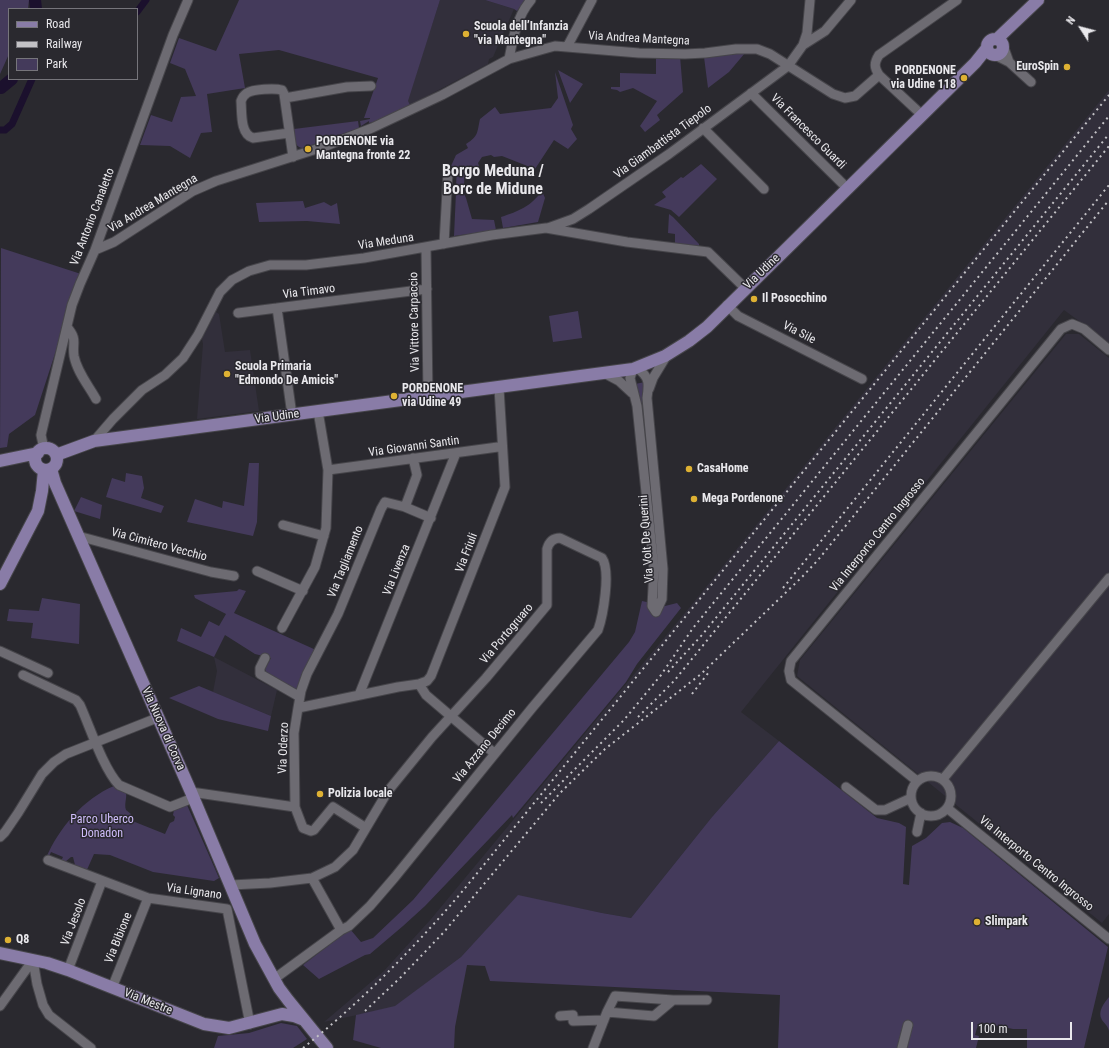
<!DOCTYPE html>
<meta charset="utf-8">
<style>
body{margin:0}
#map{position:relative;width:1109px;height:1048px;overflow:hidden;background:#2a292f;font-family:"Roboto Condensed",sans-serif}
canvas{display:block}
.legend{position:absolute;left:8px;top:8px;width:130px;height:72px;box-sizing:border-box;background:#2a292f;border:1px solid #76757b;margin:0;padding:5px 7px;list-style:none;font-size:12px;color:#e9e8ec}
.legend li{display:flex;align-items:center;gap:8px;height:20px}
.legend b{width:20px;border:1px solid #76757b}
.north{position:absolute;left:1061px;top:8px;width:40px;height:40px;-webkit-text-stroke:3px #2a292f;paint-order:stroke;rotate:306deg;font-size:11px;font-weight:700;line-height:16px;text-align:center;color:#e9e8ec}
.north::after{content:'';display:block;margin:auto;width:14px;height:18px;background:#e9e8ec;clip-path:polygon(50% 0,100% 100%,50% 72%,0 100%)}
.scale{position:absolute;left:971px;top:1022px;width:101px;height:18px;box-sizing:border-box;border:2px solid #e9e8ec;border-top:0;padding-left:5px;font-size:12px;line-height:14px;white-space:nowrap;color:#e9e8ec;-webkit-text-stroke:3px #2a292f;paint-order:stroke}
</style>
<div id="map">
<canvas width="1109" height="1048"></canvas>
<ul class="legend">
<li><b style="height:5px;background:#897ca7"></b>Road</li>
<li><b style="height:5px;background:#c3c2c6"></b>Railway</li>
<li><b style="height:11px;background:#443a5b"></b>Park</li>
</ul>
<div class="north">N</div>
<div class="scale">100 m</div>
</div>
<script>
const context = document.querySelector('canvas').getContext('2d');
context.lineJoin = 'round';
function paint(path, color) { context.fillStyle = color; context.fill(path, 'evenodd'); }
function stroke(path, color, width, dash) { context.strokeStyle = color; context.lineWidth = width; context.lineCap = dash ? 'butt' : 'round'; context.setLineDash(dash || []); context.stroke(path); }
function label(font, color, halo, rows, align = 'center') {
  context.font = font + ' "Roboto Condensed",sans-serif'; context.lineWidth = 3; context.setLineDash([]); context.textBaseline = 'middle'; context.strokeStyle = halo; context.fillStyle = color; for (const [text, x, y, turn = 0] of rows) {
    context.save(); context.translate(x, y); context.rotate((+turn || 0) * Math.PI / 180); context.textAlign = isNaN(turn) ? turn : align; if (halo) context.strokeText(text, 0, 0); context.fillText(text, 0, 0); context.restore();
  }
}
paint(new Path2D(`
 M 440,0 L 485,0 L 514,9 L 493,57 L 489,59 L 488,64 L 410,105 L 407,101 Z
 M 29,79 L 34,79 L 14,127 L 8,132 L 0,133 L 0,127 L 6,127 L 11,122 Z
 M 1109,90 L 1109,343 L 1064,310 L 741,712 L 779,741 L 712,817 L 631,918 L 602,913 L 518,896 L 461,957 L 395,1007 L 324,1022 L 384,971 L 431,919 L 689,608 Z
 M 216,312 L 219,314 L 225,352 L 250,350 L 259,411 L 197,419 L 203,344 L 202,339 Z
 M 1066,334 L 1079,334 L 1109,358 L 1109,914 L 1102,923 L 797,676 L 800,660 Z
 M 214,657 L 277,690 L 271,716 L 213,692 L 217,671 Z`), '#322f3b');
paint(new Path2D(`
 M 0,0 L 29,0 L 28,9 L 9,9 L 9,54 L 0,74 Z
 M 239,0 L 440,0 L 408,101 L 410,105 L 381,120 L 369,123 L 369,121 L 361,126 L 360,121 L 370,119 L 370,118 L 364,118 L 378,78 L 279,50 L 239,54 L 245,88 L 207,94 L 212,132 L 201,133 L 190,158 L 170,146 L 140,145 L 151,115 L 172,122 L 181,97 L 196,96 L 185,69 L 170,63 L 179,38 L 216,51 Z
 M 485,0 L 526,0 L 517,11 L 514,9 Z
 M 745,53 L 729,72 L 708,88 L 704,57 Z
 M 656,56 L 680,56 L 683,92 L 657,115 L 660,120 L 645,132 L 640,126 L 657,101 L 633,88 L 620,92 L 617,90 L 611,89 L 611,87 L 620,87 L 620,73 L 656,74 Z
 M 558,70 L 583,84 L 570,103 Z
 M 555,72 L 573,125 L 571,129 L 577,139 L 568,149 L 554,140 L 535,169 L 502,156 L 494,157 L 491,155 L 482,157 L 478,163 L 479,166 L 465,167 L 464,185 L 456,186 L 457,168 L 451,166 L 456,155 L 468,148 L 466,144 C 479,136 477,132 480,119 L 495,107 L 500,114 L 551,108 L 558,98 Z
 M 358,121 L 359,128 L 356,129 L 303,148 C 293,147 295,137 294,129 Z
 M 701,164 L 717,179 L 679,217 L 671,210 L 654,205 L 666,197 L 662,192 L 681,177 L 683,178 Z
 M 542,191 L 545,198 L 538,222 L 503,228 L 501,217 C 519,211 530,207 542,191 Z
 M 456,192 L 463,192 L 466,198 L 472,219 L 494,220 L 496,230 L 454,236 Z
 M 303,201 L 305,208 L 324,202 L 331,206 L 337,203 L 340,224 L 307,221 L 259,222 L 256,203 Z
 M 669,214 L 673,217 L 699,244 L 699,246 L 675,245 L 675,234 L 668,233 Z
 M 1,248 L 81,274 L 35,415 L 9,434 L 7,447 L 0,448 Z
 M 578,311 L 582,338 L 553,342 L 549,316 Z
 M 645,382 L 643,394 L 643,406 L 655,532 L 654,532 L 641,403 L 635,384 Z
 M 249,463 L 259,463 L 257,522 L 253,536 L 187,522 L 195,499 L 222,508 L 223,501 L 244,506 Z
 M 126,473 L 142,476 L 144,488 L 141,498 L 164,506 L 161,513 L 106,497 L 112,478 L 125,482 Z
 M 81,497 L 102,505 L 100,519 L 74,511 Z
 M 239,589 L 246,591 L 234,613 L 316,650 L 298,689 L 294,689 L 267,674 L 265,669 L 271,658 L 255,654 L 225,635 L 214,657 L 177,641 L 181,628 L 201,637 L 209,621 L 219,626 L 226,614 L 195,598 L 194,595 L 237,591 Z
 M 42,598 L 80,604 L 79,644 L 31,638 L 33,623 L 7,621 L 9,609 L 39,611 Z
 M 642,601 L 665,606 L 677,603 L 681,608 L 637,664 L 626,682 L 513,818 L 512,815 L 425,906 L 403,926 L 370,954 L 365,955 L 319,979 L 303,965 L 350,929 L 361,942 L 373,938 L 413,900 L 629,642 L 635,632 Z
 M 199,686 L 271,716 L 268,731 L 218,719 L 169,698 Z
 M 779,741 L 877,818 L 899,823 L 906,827 L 903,884 L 909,885 L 912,846 L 926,838 L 942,823 L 950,822 L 963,828 L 1108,947 L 1084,1048 L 1027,1048 L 1027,1029 L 1013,1029 L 984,1023 L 977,1028 L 975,1035 L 979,1036 L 976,1048 L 778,1048 L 780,995 L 490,981 L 485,966 L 467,965 L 455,1027 L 454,1048 L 381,1048 L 353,1040 L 356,1015 L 395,1006 L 461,957 L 518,895 L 602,913 L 631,918 L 712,817 Z
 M 114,786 L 126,793 C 127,798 124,804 126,810 L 131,814 L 130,820 L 165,834 L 170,823 L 174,821 L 175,817 L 173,815 L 174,810 L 187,805 L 219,878 L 214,881 L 153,872 L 110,855 L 94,854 L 86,872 L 83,869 L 75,865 L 73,857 L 71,857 L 65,862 L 61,861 L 63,857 L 51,852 L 48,859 L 46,858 C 59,828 83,799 114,786 Z
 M 1109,997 L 1109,1031 C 1108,1026 1105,1024 1102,1020 C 1097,1012 1104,1003 1109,997 Z
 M 281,1023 L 297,1026 L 307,1039 L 293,1048 L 214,1048 L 218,1036 L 249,1033 Z`), '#443a5b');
stroke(new Path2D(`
 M 137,12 L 146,0
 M 0,89 L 1,88
 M 0,130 L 5,130 L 12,124 L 32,79`), '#1b102d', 7);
stroke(new Path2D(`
 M 35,0 L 36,9
 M 0,88 L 1,88 L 12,79`), '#1b102d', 12);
const minor = new Path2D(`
 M 803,45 L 825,31 L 851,0
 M 567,47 L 592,0
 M 1004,48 L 1009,62
 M 995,55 L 1009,62 L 1031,82
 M 509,59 C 513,38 517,16 531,0
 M 879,75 C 874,67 874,63 879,55 L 957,0
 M 751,93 L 847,188
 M 285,98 L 347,87 L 371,86
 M 703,128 L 764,189
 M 289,133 L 253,138 C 240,134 242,113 241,101 C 242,98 244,95 247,93 C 253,89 275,88 282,90 L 284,94 L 293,157
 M 548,228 L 573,219 L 589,209 L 669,154 L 788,66 L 803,45 L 807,33 L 810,0
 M 444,244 L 448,172
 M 426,248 L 428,397
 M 95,250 L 114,242 L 193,191 L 216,181 L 326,146 L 372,128 L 442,95 L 509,59 L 544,49 L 555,46 L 639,53 L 685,54 L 705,53 L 736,49 L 757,49 L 770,54 L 833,94 L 845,98 L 855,96 L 879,75 L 922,115
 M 727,305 L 738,316 L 862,379
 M 238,313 L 277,308
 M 67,327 C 78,340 72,342 74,356 C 77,372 89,386 96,399
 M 633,369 L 630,378 L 637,406 L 654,569 L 652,606 L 656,612 L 662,599 L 663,569 L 647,398 C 649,384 650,377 637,368
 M 604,373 L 619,381 L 632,393
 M 649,389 L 653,378 L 667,355
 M 292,415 L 277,308 L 427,289
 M 94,441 L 113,419 L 142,390 L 165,375 L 183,358 L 198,335 L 220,292 L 232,280 L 249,271 L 270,265 L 306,265 L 364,258 L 492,235 L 546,228 L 627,242 L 708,252 L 745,288
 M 44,449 L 41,435 L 72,305 L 80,284 L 95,250 L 173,35 L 188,0
 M 328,470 L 498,447 L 502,446
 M 405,507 L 431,518
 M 283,525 L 324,536
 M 78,536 L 211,572 L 234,576
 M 257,571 L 303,591
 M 282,628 L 315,567 L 326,528 L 328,470 L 318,411
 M 0,651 L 48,673
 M 265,658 L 260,668 L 260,674 L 300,697
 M 23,675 L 76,700 L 80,705 C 90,727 103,768 119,785 L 170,807 L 193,798
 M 419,684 L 426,695 L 494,753
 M 359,695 L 456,453
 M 298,708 L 301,691 L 307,674 L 338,614 L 381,509 L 385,502 L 405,507 L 417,475 L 413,458
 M911 796a20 20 0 1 1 40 0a20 20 0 1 1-40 0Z
 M 943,779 L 1109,578
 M 917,781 L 791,680 L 789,671 L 791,661 L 1061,329 L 1072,324 L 1084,329 L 1109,350
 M 846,787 L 876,810 L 885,810 L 911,798
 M 191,792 L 295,807
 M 947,808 L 1109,939
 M 366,828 L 333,807 L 314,830 L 311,831 L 303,828 L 295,807 L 294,733 L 298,708 L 398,687 L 419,684 L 427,681 L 431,676 L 505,487 L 499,388
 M 917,832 L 921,813
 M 0,837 L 5,832 L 18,813 L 42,774 L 54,762 L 66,754 L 157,718
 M 48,860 L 148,898 L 227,909 L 250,1024
 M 231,885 L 270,883 L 312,878 L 335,867 L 353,850 L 388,791 L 432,737 L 486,678 L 547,605 L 547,549 C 549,542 553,538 560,538 L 602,558 C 611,571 603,616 598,630 L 532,708 L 395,877 L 370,906 L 349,926 L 341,930 L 312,878
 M 33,960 L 37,984 L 43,1005 L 49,1015 L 91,1048
 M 68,970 L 102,881
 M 274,979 L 341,930
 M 112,988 L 148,898
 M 0,1006 L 33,960
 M 607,1012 L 615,996 L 673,1000
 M 560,1016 L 573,1015 L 573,1021 L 604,1020
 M 593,1048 L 607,1012 L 654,1016 L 673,1000 L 707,1000
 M 902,1048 L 908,1025`);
const major = new Path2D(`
 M987 47a8 8 0 1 1 16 0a8 8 0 1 1-16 0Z
 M 997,39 L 1038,0
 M35 459a11 11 0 1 1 22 0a11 11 0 1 1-22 0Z
 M 56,455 L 94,441 L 633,369 L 665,356 L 689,341 L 707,327 L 975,63 L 987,48
 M 0,461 L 38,453
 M 51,469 L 55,483 L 191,792 L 255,944 L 279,988 L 288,1000 L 327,1048
 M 0,584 L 38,511 L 42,491 L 44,470
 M 0,953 L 47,963 L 68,970 L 204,1024 L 229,1028 L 282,1014 L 294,1016 L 304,1020`);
stroke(minor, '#46454a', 11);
stroke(major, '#46454a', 14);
stroke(minor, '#6d6b72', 9);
stroke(major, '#897ca7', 12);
stroke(new Path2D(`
 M 783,588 L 1109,185
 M 668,672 L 702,635 L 1109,134
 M 692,694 L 709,672
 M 638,717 L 674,681 L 1109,146
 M 541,803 L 624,720 L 661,675 L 693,628 L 1109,116
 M 365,1011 L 401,977 L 444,932 L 560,793 L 605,749 L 701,674 L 802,577 L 818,560 L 1109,200
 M 303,1048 C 361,1002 413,949 461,893 L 1109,95`), '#c3c2c6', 2, [2, 4]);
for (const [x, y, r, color] of [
 [466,34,4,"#deb133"],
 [1067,67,4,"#deb133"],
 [964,78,4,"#deb133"],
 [308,149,4,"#deb133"],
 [754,299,4,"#deb133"],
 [227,374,4,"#deb133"],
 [394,396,4,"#deb133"],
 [689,469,4,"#deb133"],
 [694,499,4,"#deb133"],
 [320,794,4,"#deb133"],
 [977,922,4,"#deb133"],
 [8,940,4,"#deb133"]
]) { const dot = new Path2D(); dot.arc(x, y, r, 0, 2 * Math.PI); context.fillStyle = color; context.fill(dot); stroke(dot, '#2a292f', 1.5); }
label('bold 12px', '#e9e8ec', '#2a292f', [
 ["Scuola dell’Infanzia",474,27],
 ["\"via Mantegna\"",474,41],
 ["EuroSpin",1059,67,"right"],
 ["PORDENONE",956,71,"right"],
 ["via Udine 118",956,85,"right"],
 ["PORDENONE via",316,142],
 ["Mantegna fronte 22",316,156],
 ["Il Posocchino",762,299],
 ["Scuola Primaria",235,367],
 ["\"Edmondo De Amicis\"",235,381],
 ["PORDENONE",402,389],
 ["via Udine 49",402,403],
 ["CasaHome",697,469],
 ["Mega Pordenone",702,499],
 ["Polizia locale",328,794],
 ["Slimpark",985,922],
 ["Q8",16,940]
], 'left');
label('12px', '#e9e8ec', '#2a292f', [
 ["Via Andrea Mantegna",639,39,3],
 ["Via Francesco Guardi",808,132,45],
 ["Via Giambattista Tiepolo",663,142,-36],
 ["Via Andrea Mantegna",153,204,-31],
 ["Via Antonio Canaletto",93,217,-69],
 ["Via Meduna",386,242,-9],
 ["Via Udine",762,272,-44],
 ["Via Timavo",309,292,-7],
 ["Via Vittore Carpaccio",415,322,-91],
 ["Via Sile",799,333,27],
 ["Via Udine",277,417,-8],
 ["Via Giovanni Santin",414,447,-8],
 ["Via Interporto Centro Ingrosso",878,535,-51],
 ["Via Volt De Querini",647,539,-94],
 ["Via Cimitero Vecchio",159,545,15],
 ["Via Friuli",467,553,-69],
 ["Via Tagliamento",346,562,-68],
 ["Via Livenza",397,570,-68],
 ["Via Portogruaro",507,634,-50],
 ["Via Nuova di Corva",163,729,66],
 ["Via Azzano Decimo",485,746,-51],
 ["Via Oderzo",284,748,-88],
 ["Via Interporto Centro Ingrosso",1036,864,39],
 ["Via Lignano",194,892,8],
 ["Via Jesolo",74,922,-69],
 ["Via Bibione",119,938,-68],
 ["Via Mestre",148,1002,22]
]);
label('12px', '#cfbdfa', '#2a292f', [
 ["Parco Uberco",102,820],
 ["Donadon",102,834]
]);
label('bold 16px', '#e9e8ec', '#2a292f', [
 ["Borgo Meduna /",493,172],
 ["Borc de Midune",493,190]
]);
</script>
